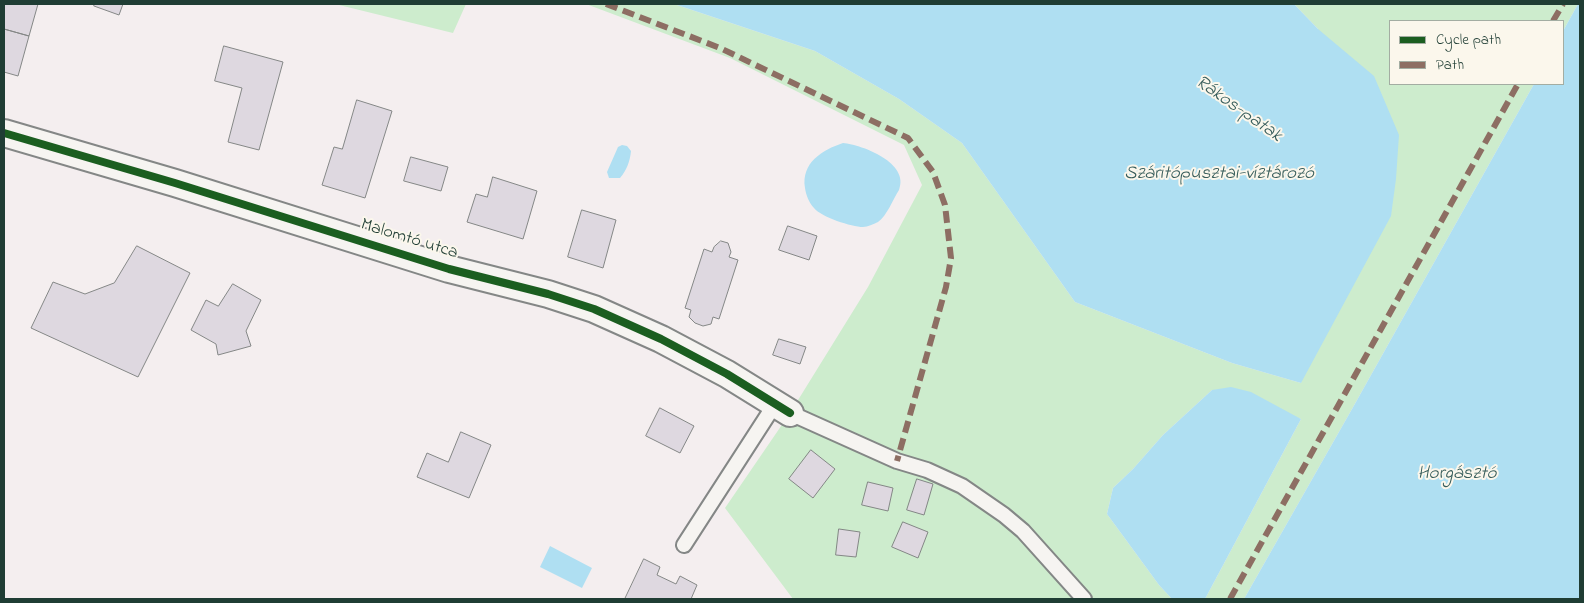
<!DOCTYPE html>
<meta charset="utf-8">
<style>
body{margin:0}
#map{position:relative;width:1584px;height:603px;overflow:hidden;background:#f4eeef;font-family:"Indie Flower",sans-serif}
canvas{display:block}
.frame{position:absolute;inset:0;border:5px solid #1f3d34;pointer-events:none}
.legend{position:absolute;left:1389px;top:20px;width:175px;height:65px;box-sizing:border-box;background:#fbf7ec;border:1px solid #a3ada2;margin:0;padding:6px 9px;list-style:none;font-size:15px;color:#1f3d34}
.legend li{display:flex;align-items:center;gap:10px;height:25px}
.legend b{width:25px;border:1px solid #a3ada2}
</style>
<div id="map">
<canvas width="1584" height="603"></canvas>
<div class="frame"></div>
<ul class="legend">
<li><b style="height:6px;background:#1b5e20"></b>Cycle path</li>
<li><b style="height:6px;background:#8d6e63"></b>Path</li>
</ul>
</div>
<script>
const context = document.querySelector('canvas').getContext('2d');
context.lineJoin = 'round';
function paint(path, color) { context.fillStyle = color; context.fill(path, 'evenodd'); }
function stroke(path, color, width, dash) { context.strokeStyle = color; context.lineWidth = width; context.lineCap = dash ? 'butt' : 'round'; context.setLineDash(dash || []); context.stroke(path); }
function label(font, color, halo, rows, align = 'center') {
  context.font = font + ' "Indie Flower",sans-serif'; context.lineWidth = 4; context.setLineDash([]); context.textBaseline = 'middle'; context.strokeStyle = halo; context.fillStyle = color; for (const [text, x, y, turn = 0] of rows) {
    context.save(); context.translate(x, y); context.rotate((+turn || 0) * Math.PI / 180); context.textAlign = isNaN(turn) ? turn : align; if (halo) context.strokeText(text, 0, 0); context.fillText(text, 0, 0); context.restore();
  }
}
paint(new Path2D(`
 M 335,4 L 466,4 L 453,33 Z
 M 586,4 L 674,4 L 815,51 L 899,99 L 962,143 L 1075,302 L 1232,363 L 1301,383 L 1318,29 L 1294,4 L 1578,4 L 1563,31 L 1563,21 L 1390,21 L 1390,84 L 1534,84 L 1352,409 L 1244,599 L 1205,599 L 1301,419 L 1212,390 L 1163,435 L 1133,469 L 1113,488 L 1107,514 L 1159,585 L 1172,599 L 793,599 L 725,508 L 790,413 L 868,287 L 922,185 L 904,145 L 730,58 Z`), '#cdeccd');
paint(new Path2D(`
 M 674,4 L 1294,4 L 1318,29 L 1374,76 L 1399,135 L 1396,179 L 1391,216 L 1301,383 L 1232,363 L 1075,302 L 962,143 L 899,99 L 815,51 Z
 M 1578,4 L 1580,4 L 1580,599 L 1244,599 L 1352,409 L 1534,84 L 1563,84 L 1563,31 Z
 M 843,143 C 863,145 910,163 899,190 C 893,199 887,216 878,222 C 873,224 868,227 863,227 C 852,227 821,217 814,208 C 809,203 806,195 805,188 C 801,163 822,150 843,143 Z
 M 622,145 L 627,146 L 631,151 C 630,161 627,170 620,178 L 609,178 L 607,172 L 618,147 Z
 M 1231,387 L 1251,392 L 1301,419 L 1205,599 L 1172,599 L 1159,585 L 1107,514 L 1113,488 L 1133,469 L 1163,435 L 1212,390 Z
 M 550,546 L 592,568 L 582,588 L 540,567 Z`), '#afdff2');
const building = new Path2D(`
 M 4,4 L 38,4 L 29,36 L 4,29 Z
 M 95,4 L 123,4 L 119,15 L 94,6 Z
 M 4,29 L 29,36 L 18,76 L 4,72 Z
 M 224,46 L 283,62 L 259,150 L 228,142 L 242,88 L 215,81 Z
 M 357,100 L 392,111 L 365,198 L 322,185 L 334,147 L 342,149 Z
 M 411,157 L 448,167 L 441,191 L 404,181 Z
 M 493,177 L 537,191 L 523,239 L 467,222 L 476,194 L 487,197 Z
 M 582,210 L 616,220 L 603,268 L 568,257 Z
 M 788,226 L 817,236 L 809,260 L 779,250 Z
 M 721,241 L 728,243 L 731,252 L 729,257 L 738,260 L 719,319 L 713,317 L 711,324 L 703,326 L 695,323 L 689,317 L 691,310 L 685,308 L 704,249 L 712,252 L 714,247 Z
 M 137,246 L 190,273 L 138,377 L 31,328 L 53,282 L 85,294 L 114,283 Z
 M 233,284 L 261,300 L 246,331 L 251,346 L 218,355 L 216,344 L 191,330 L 206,300 L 218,306 Z
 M 779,339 L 806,347 L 800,364 L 773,355 Z
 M 660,408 L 694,426 L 680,453 L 646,436 Z
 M 461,432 L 491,445 L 469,498 L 417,477 L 427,453 L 448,462 Z
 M 811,450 L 835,469 L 813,498 L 789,479 Z
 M 917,479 L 933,484 L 924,515 L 907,510 Z
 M 868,482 L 893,488 L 888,511 L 862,505 Z
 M 903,522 L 928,532 L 918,558 L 892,547 Z
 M 839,529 L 860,532 L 856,557 L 836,555 Z
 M 644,559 L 660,567 L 657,575 L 676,584 L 680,576 L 697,585 L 691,599 L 625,599 Z`);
paint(building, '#ded8e0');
stroke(building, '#848786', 1);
const lane = new Path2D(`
 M 790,413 L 897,461 L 927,470 L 962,486 L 1004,515 L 1023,531 L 1084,599
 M 684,545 L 775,404`);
const street = new Path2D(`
 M 4,133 L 175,183 L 449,269 L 548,294 L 594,309 L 661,339 L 727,374 L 790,413`);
stroke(lane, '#848786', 18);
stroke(street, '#848786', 30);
stroke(lane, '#f6f4f1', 14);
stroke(street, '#f6f4f1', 26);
stroke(new Path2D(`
 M 606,4 L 720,48 L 908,138 L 933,172 L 945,205 L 951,258 L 946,287 L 897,461
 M 1553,21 L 1563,4
 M 1230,599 L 1518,84`), '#8d6e63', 6, [12, 6]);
stroke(new Path2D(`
 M 4,133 L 175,183 L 449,269 L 548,294 L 594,309 L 661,339 L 727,374 L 790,413`), '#1b5e20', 8);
label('18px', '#1f3d34', '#fbf7ec', [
 ["Malomtó utca",409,240,17]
]);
label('italic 19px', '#365c5a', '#fbf7ec', [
 ["Rákos-patak",1238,110,35],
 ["Száritópusztai-víztározó",1219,175],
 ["Horgásztó",1457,475]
]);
</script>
